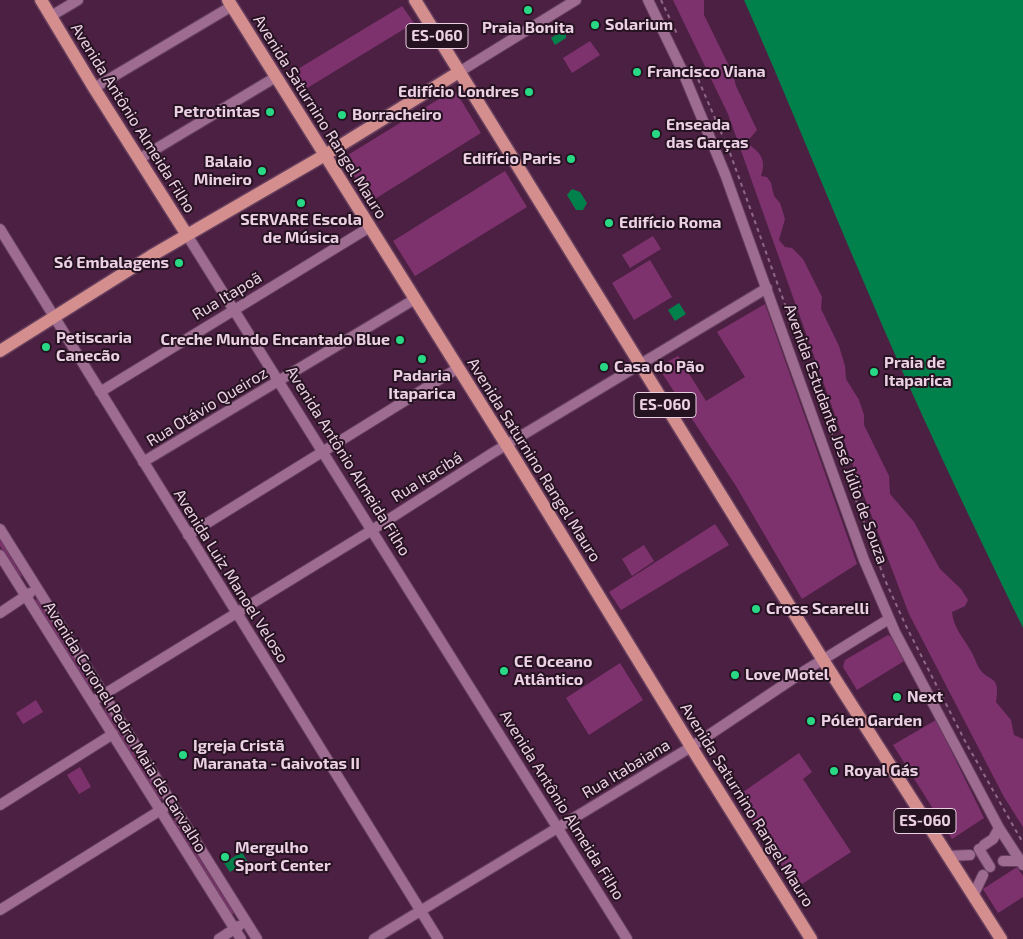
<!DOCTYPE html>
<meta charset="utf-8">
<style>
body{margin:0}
canvas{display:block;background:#4c2042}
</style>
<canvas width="1023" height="939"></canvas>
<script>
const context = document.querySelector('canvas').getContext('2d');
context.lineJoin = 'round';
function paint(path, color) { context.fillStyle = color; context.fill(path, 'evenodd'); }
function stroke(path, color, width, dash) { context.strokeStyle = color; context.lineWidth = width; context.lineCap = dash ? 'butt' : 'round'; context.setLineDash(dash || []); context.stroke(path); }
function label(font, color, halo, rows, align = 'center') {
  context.font = font + ' "Exo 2",sans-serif'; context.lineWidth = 4; context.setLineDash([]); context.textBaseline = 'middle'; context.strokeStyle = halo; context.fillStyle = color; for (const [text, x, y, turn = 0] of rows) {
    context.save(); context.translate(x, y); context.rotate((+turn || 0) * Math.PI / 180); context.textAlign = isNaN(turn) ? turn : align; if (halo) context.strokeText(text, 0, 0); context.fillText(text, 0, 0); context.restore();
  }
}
paint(new Path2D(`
 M 673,0 L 704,0 L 704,15 L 733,74 L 736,86 L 757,130 L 746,143 C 760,151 767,160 761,176 L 767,177 L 771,183 L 774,196 L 780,203 L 785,219 L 779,240 L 785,247 L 792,248 L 803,259 L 822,297 L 821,309 L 839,346 L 845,366 L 846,379 L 859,400 L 864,415 L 864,425 L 889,476 L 890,494 L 914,522 L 940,569 L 961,589 L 968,600 L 965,606 L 952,612 C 953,628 965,640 972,653 C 975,658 976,663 979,668 C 988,683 1001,673 996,702 L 1011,720 L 1014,735 L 1023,739 L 1023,827 L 1004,797 L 909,614 L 858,480 L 728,114 Z
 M 402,6 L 414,23 L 299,93 L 288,75 Z
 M 590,41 L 600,55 L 572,73 L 563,58 Z
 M 452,91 L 456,92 L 481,133 L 370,202 L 343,158 Z
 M 505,171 L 527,207 L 415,276 L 393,241 Z
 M 653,236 L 661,249 L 630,268 L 622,255 Z
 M 650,260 L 672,297 L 634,320 L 612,283 Z
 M 765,304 L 857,564 L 802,599 L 736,486 L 658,367 L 678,356 L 706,401 L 745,377 L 717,332 Z
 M 715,524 L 729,545 L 621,610 L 609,592 Z
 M 0,539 L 22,576 L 20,577 L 0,546 Z
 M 644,545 L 654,561 L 632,576 L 622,559 Z
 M 37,599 L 94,687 L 91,689 L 34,601 Z
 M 888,635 L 891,637 L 904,661 L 857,690 L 843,667 L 845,660 Z
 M 620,663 L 643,700 L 589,735 L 566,698 Z
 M 36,700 L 43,712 L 23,724 L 16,713 Z
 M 107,708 L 162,798 L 159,800 L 104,710 Z
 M 936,720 L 984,818 L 952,839 L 893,745 Z
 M 799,753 L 812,772 L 803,779 L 851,852 L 796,888 L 736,797 Z
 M 80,767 L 91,787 L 79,794 L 67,775 Z
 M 175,820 L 234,913 L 231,915 L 172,821 Z
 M 1017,867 L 1023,876 L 1023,897 L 998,913 L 983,889 Z`), '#7d326e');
paint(new Path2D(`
 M 744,0 L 1023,0 L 1023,628 C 968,515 914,401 865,285 C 824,190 786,94 744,0 Z
 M 563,30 L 566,34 L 566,38 L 555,45 L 551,38 Z
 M 572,189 L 580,192 L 587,203 L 583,210 L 576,210 L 567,195 Z
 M 679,303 L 686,314 L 675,321 L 668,310 Z
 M 242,852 L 247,861 L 230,872 L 224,863 Z`), '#00804a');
const minor = new Path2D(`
 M 648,0 L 682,70 L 725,174 L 864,560 L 895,632 L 999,828 L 1023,865
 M 51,16 L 78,0
 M 459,72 L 576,0
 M 94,88 L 232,6
 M 139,159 L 276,77
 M 0,229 L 438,939
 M 187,235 L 627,939
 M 100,392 L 370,227
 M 143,462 L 415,299
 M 0,529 L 257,939
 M 188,535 L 458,368
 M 0,555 L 241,939
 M 0,613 L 30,593
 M 93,701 L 372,530 L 491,454 L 767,288
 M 0,805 L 113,734
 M 984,845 L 993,839 L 999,828
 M 979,849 L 990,867
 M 947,856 L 970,855
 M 1003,861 L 1020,861
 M 973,896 L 983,875
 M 0,910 L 164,808
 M 219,939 L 239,926
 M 374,939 L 691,747 L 806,670 L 889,619`);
const major = new Path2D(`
 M 41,0 L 94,88 L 187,235
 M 228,0 L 514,457 L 698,758 L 811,939
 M 415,0 L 823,660 L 1001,939
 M 0,351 L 151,256 L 325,155 L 459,72`);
stroke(minor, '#653f5d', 12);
stroke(major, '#653f5d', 15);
stroke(new Path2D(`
 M 661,0 L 678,36
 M 695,72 L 730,153 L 885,580 L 906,626 L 965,741 L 1023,843`), '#8e6884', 2, [4, 4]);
stroke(minor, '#9e6c91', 10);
stroke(major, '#d58e8e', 12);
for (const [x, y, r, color] of [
 [528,10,5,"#28d885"],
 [595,25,5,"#28d885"],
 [637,72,5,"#28d885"],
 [529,92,5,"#28d885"],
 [270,112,5,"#28d885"],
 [342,115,5,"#28d885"],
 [656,134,5,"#28d885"],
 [571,159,5,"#28d885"],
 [262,171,5,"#28d885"],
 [301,203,5,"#28d885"],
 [609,223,5,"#28d885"],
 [179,263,5,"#28d885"],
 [400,340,5,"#28d885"],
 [46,347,5,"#28d885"],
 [422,359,5,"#28d885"],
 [604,367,5,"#28d885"],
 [874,372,5,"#28d885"],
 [756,609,5,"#28d885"],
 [504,671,5,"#28d885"],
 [735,675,5,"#28d885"],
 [897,697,5,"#28d885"],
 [811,721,5,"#28d885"],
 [183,755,5,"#28d885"],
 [834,771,5,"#28d885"],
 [225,857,5,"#28d885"]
]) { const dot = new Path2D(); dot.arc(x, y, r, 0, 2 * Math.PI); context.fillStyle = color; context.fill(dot); stroke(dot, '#261322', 2); }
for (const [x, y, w] of [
 [437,36,62],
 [665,405,62],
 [925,821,62]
]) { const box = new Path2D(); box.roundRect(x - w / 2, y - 12.5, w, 25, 4); context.fillStyle = '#261322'; context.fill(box); stroke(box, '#ecd0e4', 1); }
label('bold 15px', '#ecd0e4', null, [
 ["ES-060",437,36],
 ["ES-060",665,405],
 ["ES-060",925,821]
]);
label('bold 16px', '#ecd0e4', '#261322', [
 ["Solarium",605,25],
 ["Praia Bonita",528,28,"center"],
 ["Francisco Viana",647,72],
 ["Edifício Londres",519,92,"right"],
 ["Petrotintas",260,112,"right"],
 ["Borracheiro",352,115],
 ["Enseada",666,125],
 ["das Garças",666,143],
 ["Edifício Paris",561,159,"right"],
 ["Balaio",252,162,"right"],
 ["Mineiro",252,180,"right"],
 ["SERVARE Escola",301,220,"center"],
 ["de Música",301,238,"center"],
 ["Edifício Roma",619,223],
 ["Só Embalagens",169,263,"right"],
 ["Petiscaria",56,338],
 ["Canecão",56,356],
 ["Creche Mundo Encantado Blue",390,340,"right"],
 ["Praia de",884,363],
 ["Itaparica",884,381],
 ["Casa do Pão",614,367],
 ["Padaria",422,376,"center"],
 ["Itaparica",422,394,"center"],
 ["Cross Scarelli",766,609],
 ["CE Oceano",514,662],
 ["Atlântico",514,680],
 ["Love Motel",745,675],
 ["Next",907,697],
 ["Pólen Garden",821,721],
 ["Igreja Cristã",193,746],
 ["Maranata - Gaivotas II",193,764],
 ["Royal Gás",844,771],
 ["Mergulho",235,848],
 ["Sport Center",235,866]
], 'left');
label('16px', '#ecd0e4', '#261322', [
 ["Avenida Saturnino Rangel Mauro",320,117,58],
 ["Avenida Antônio Almeida Filho",133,118,58],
 ["Rua Itapoã",227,296,-31],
 ["Rua Otávio Queiroz",207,407,-31],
 ["Avenida Estudante José Júlio de Souza",836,434,70],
 ["Avenida Saturnino Rangel Mauro",534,460,58],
 ["Avenida Antônio Almeida Filho",348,461,58],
 ["Rua Itacibá",427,477,-32],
 ["Avenida Luiz Manoel Veloso",231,576,58],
 ["Avenida Coronel Pedro Maia de Carvalho",125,727,58],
 ["Rua Itabaiana",626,769,-31],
 ["Avenida Antônio Almeida Filho",562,805,58],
 ["Avenida Saturnino Rangel Mauro",747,805,58]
]);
</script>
